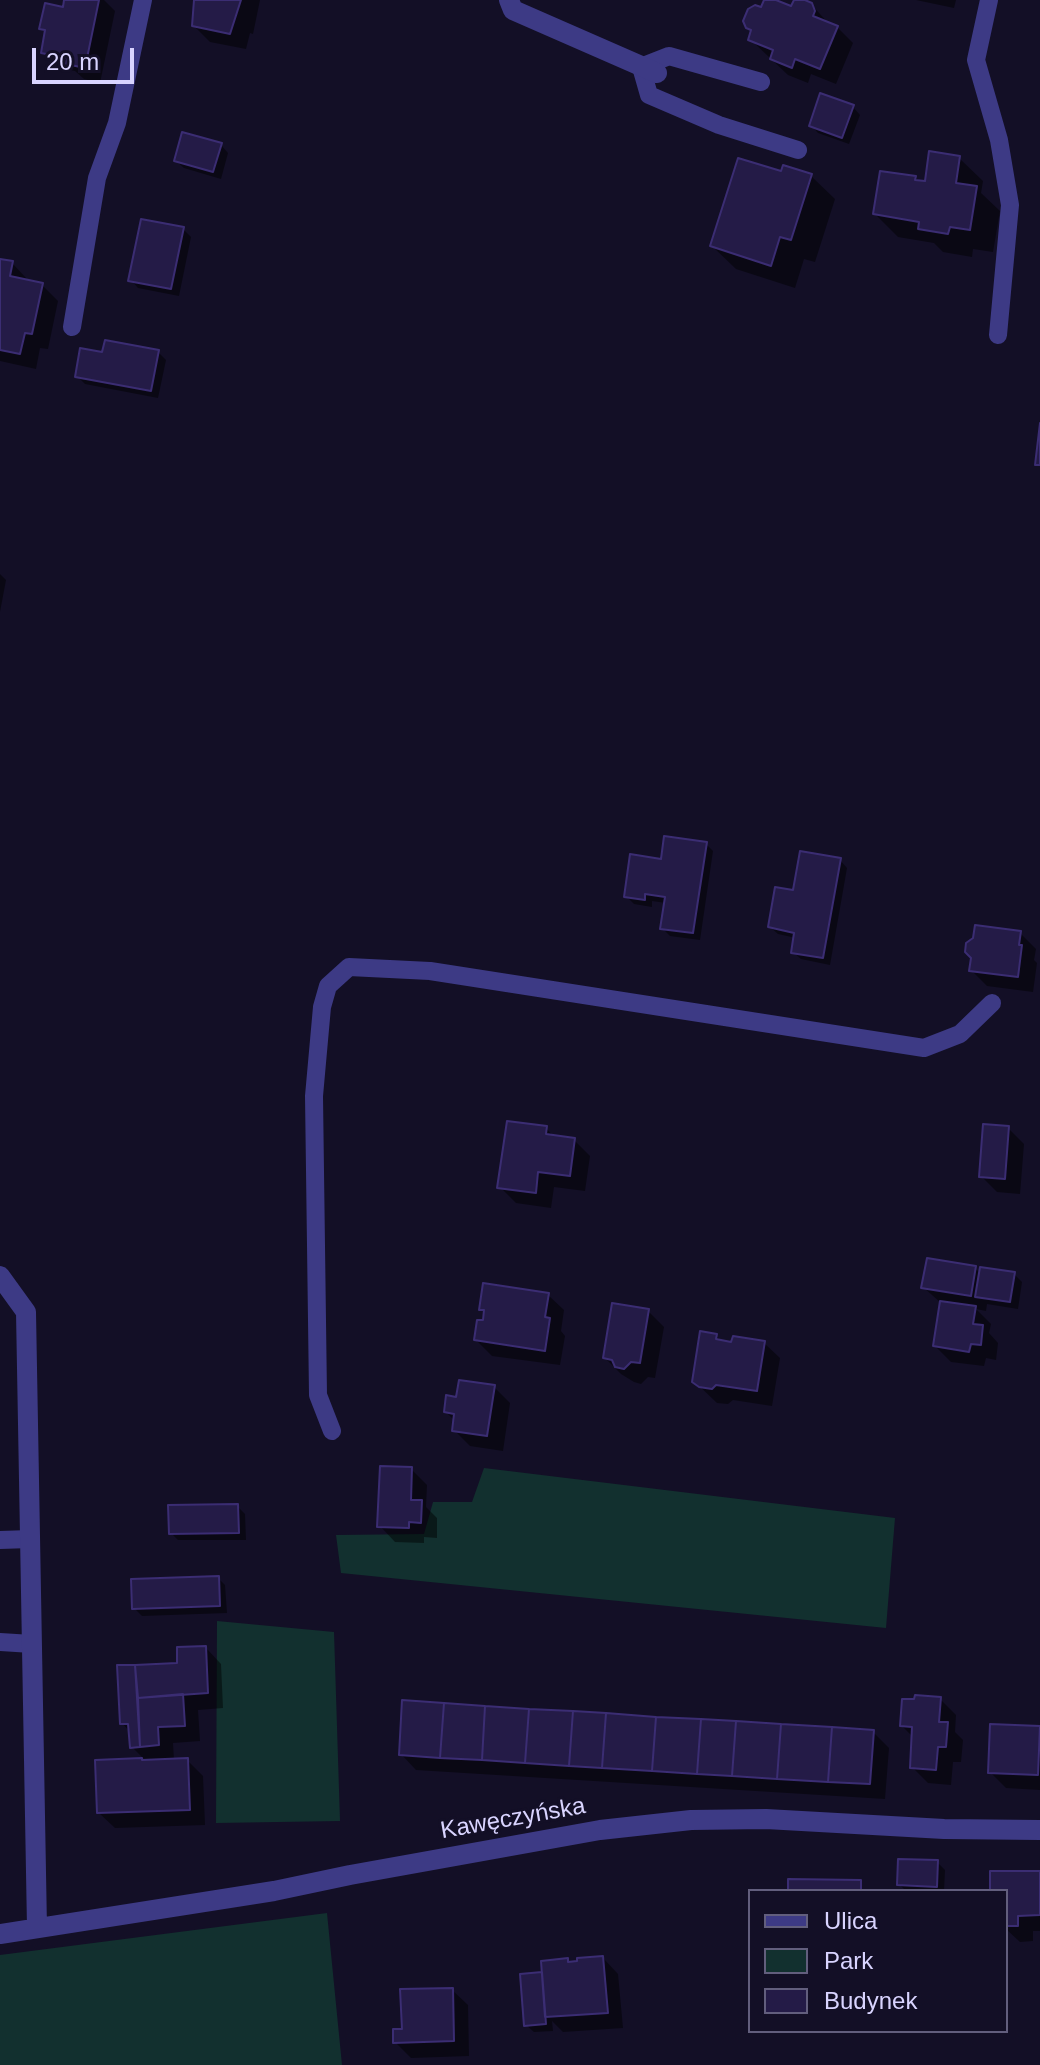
<!DOCTYPE html>
<meta charset="utf-8">
<style>
body{margin:0}
#map{position:relative;width:1040px;height:2065px;overflow:hidden;background:#130f26;font-family:Arial,sans-serif}
canvas{display:block}
.legend{position:absolute;left:748px;top:1889px;width:260px;height:144px;box-sizing:border-box;background:#130f26;border:2px solid #625e7d;margin:0;padding:10px 14px;list-style:none;font-size:24px;color:#d9d4ff}
.legend li{display:flex;align-items:center;gap:16px;height:40px}
.legend b{width:40px;border:2px solid #625e7d}
.scale{position:absolute;left:32px;top:48px;width:102px;height:36px;box-sizing:border-box;border:4px solid #d9d4ff;border-top:0;padding-left:10px;font-size:24px;line-height:28px;white-space:nowrap;color:#d9d4ff;-webkit-text-stroke:6px #130f26;paint-order:stroke}
</style>
<div id="map">
<canvas width="1040" height="2065"></canvas>
<ul class="legend">
<li><b style="height:10px;background:#3d3a85"></b>Ulica</li>
<li><b style="height:22px;background:#12302f"></b>Park</li>
<li><b style="height:22px;background:#241b47"></b>Budynek</li>
</ul>
<div class="scale">20 m</div>
</div>
<script>
const context = document.querySelector('canvas').getContext('2d');
context.lineJoin = 'round';
function paint(path, color) { context.fillStyle = color; context.fill(path, 'evenodd'); }
function stroke(path, color, width, dash) { context.strokeStyle = color; context.lineWidth = width; context.lineCap = dash ? 'butt' : 'round'; context.setLineDash(dash || []); context.stroke(path); }
function label(font, color, halo, rows, align = 'center') {
  context.font = font + ' Arial,sans-serif'; context.lineWidth = 6; context.setLineDash([]); context.textBaseline = 'middle'; context.strokeStyle = halo; context.fillStyle = color; for (const [text, x, y, turn = 0] of rows) {
    context.save(); context.translate(x, y); context.rotate((+turn || 0) * Math.PI / 180); context.textAlign = isNaN(turn) ? turn : align; if (halo) context.strokeText(text, 0, 0); context.fillText(text, 0, 0); context.restore();
  }
}
paint(new Path2D(`
 M 484,1468 L 895,1518 L 886,1628 L 341,1573 L 336,1535 L 424,1534 L 433,1502 L 472,1502 Z
 M 217,1621 L 334,1632 L 340,1821 L 216,1823 Z
 M 327,1913 L 342,2065 L 0,2065 L 0,1955 Z`), '#12302f');
paint(new Path2D(`
 M 66,0 L 104,0 L 115,11 L 100,83 L 84,79 L 75,71 L 59,68 L 43,52 L 47,33 L 41,28 L 64,9 Z
 M 197,0 L 260,0 L 253,34 L 250,33 L 246,49 L 210,42 L 194,26 Z
 M 766,0 L 792,9 L 811,4 L 829,24 L 837,27 L 853,43 L 836,84 L 811,74 L 808,83 L 788,75 L 750,39 L 753,32 L 748,27 L 762,10 Z
 M 916,0 L 956,0 L 954,8 Z
 M 853,107 L 860,115 L 849,144 L 818,133 L 811,125 Z
 M 221,145 L 228,153 L 221,179 L 184,168 L 176,161 Z
 M 959,158 L 983,181 L 981,193 L 1000,211 L 993,252 L 973,249 L 972,257 L 943,252 L 934,243 L 898,237 L 875,214 L 915,178 L 926,184 Z
 M 783,174 L 811,176 L 835,199 L 815,262 L 804,259 L 795,288 L 736,269 L 712,246 Z
 M 183,229 L 191,237 L 179,296 L 138,288 L 131,280 Z
 M 0,261 L 12,263 L 27,279 L 27,282 L 42,285 L 58,301 L 48,349 L 40,348 L 36,369 L 0,361 Z
 M 158,352 L 166,360 L 158,398 L 85,384 L 77,376 Z
 M 0,574 L 6,580 L 0,612 Z
 M 706,844 L 713,851 L 700,940 L 670,936 L 662,928 L 666,903 L 652,901 L 652,907 L 634,904 L 626,896 L 663,861 Z
 M 840,860 L 847,868 L 830,965 L 801,959 L 793,952 L 796,938 L 778,934 L 770,927 L 795,892 Z
 M 1020,933 L 1036,949 L 1034,960 L 1037,963 L 1033,992 L 987,986 L 971,970 Z
 M 546,1128 L 555,1138 L 574,1140 L 590,1156 L 585,1191 L 554,1187 L 551,1208 L 516,1203 L 500,1187 Z
 M 1008,1128 L 1024,1144 L 1020,1194 L 997,1192 L 981,1176 Z
 M 975,1268 L 981,1274 L 1014,1274 L 1022,1282 L 1018,1309 L 987,1304 L 986,1311 L 976,1309 L 991,1324 L 989,1333 L 998,1343 L 996,1360 L 986,1358 L 984,1366 L 951,1362 L 935,1346 L 941,1303 L 923,1287 Z
 M 548,1295 L 564,1310 L 561,1331 L 565,1336 L 560,1365 L 492,1356 L 476,1340 L 484,1322 L 486,1314 L 481,1309 Z
 M 648,1311 L 664,1327 L 655,1378 L 648,1377 L 641,1384 L 634,1382 L 621,1374 L 605,1358 Z
 M 716,1336 L 723,1342 L 764,1343 L 780,1358 L 772,1406 L 733,1400 L 728,1404 L 717,1403 L 694,1381 Z
 M 494,1387 L 510,1403 L 503,1451 L 470,1446 L 454,1430 L 455,1421 L 446,1412 L 458,1399 Z
 M 411,1469 L 427,1485 L 426,1507 L 437,1518 L 437,1538 L 424,1537 L 424,1543 L 395,1542 L 380,1526 Z
 M 237,1506 L 245,1514 L 246,1540 L 178,1540 L 171,1533 Z
 M 218,1578 L 225,1585 L 227,1613 L 142,1616 L 134,1608 Z
 M 206,1648 L 221,1664 L 223,1708 L 198,1710 L 200,1741 L 173,1743 L 174,1760 L 187,1760 L 203,1776 L 205,1825 L 115,1828 L 99,1813 L 146,1761 L 132,1747 L 130,1732 L 122,1723 L 119,1667 L 179,1665 Z
 M 940,1699 L 956,1715 L 955,1732 L 963,1740 L 961,1762 L 953,1762 L 951,1785 L 928,1783 L 912,1767 L 913,1737 L 902,1726 Z
 M 992,1726 L 1040,1728 L 1040,1790 L 1006,1788 L 990,1772 Z
 M 873,1732 L 889,1748 L 885,1799 L 416,1770 L 401,1754 Z
 M 937,1862 L 945,1870 L 944,1891 L 906,1891 L 899,1884 Z
 M 1040,1873 L 1040,1931 L 1033,1931 L 1033,1941 L 1020,1942 L 1006,1929 L 1006,1891 L 992,1891 Z
 M 603,1958 L 618,1974 L 623,2028 L 563,2032 L 552,2021 L 553,2031 L 534,2032 L 526,2025 L 541,1974 L 567,1960 L 570,1963 Z
 M 452,1990 L 468,2005 L 469,2056 L 411,2058 L 395,2042 Z`), '#0007');
const building = new Path2D(`
 M 64,0 L 99,0 L 85,68 L 66,64 L 67,58 L 41,53 L 45,30 L 39,29 L 45,3 L 63,7 Z
 M 194,0 L 241,0 L 230,34 L 192,26 Z
 M 764,0 L 776,0 L 791,6 L 794,0 L 805,0 L 812,3 L 815,11 L 813,16 L 838,26 L 820,69 L 795,59 L 792,68 L 770,59 L 773,50 L 748,40 L 751,30 L 746,28 L 743,21 L 748,9 L 755,5 L 761,7 Z
 M 820,93 L 854,105 L 842,138 L 809,126 Z
 M 182,132 L 222,143 L 213,172 L 174,161 Z
 M 929,151 L 960,156 L 956,183 L 977,186 L 970,230 L 950,227 L 948,234 L 918,229 L 919,222 L 873,214 L 880,171 L 916,176 L 915,180 L 925,181 Z
 M 738,158 L 781,171 L 783,165 L 812,174 L 791,240 L 780,237 L 771,266 L 710,246 Z
 M 141,219 L 184,227 L 171,289 L 128,281 Z
 M 0,259 L 13,261 L 10,276 L 43,283 L 32,334 L 25,333 L 20,354 L 0,350 Z
 M 105,340 L 159,350 L 151,391 L 75,377 L 80,348 L 102,352 Z
 M 1040,423 L 1040,465 L 1035,465 Z
 M 664,836 L 707,842 L 693,933 L 660,929 L 665,897 L 645,894 L 645,900 L 624,897 L 630,854 L 661,859 Z
 M 800,851 L 841,858 L 823,958 L 791,953 L 794,933 L 768,927 L 775,887 L 793,890 Z
 M 975,925 L 1021,931 L 1019,945 L 1022,945 L 1018,977 L 969,971 L 971,958 L 965,952 L 966,943 L 973,938 Z
 M 507,1121 L 547,1126 L 546,1134 L 575,1138 L 570,1176 L 538,1172 L 536,1193 L 497,1188 Z
 M 983,1124 L 1009,1126 L 1005,1179 L 979,1177 Z
 M 927,1258 L 976,1266 L 971,1296 L 921,1288 Z
 M 980,1267 L 1015,1272 L 1010,1302 L 975,1297 Z
 M 483,1283 L 549,1293 L 545,1317 L 550,1318 L 545,1351 L 474,1340 L 477,1320 L 483,1320 L 484,1310 L 479,1310 Z
 M 940,1301 L 976,1306 L 973,1324 L 983,1325 L 981,1345 L 971,1344 L 969,1352 L 933,1346 Z
 M 612,1303 L 649,1309 L 640,1363 L 631,1362 L 624,1369 L 615,1367 L 612,1360 L 603,1358 Z
 M 700,1331 L 717,1334 L 716,1339 L 731,1342 L 733,1336 L 765,1341 L 757,1391 L 716,1385 L 712,1389 L 699,1387 L 692,1382 Z
 M 459,1380 L 495,1385 L 487,1436 L 452,1431 L 454,1414 L 444,1412 L 446,1395 L 456,1397 Z
 M 380,1466 L 412,1467 L 411,1500 L 422,1500 L 421,1523 L 409,1522 L 409,1528 L 377,1527 Z
 M 238,1504 L 239,1533 L 169,1534 L 168,1505 Z
 M 219,1576 L 220,1606 L 132,1609 L 131,1579 Z
 M 206,1646 L 208,1693 L 138,1698 L 135,1665 L 177,1663 L 177,1647 Z
 M 117,1665 L 135,1665 L 140,1747 L 130,1748 L 128,1724 L 120,1724 Z
 M 183,1694 L 185,1726 L 158,1727 L 159,1745 L 140,1747 L 138,1698 Z
 M 915,1695 L 941,1697 L 939,1722 L 948,1722 L 946,1747 L 938,1747 L 936,1770 L 910,1768 L 912,1727 L 900,1726 L 902,1699 L 914,1699 Z
 M 402,1700 L 444,1703 L 440,1758 L 399,1755 Z
 M 444,1703 L 485,1706 L 482,1760 L 440,1758 Z
 M 485,1706 L 529,1709 L 525,1763 L 482,1760 Z
 M 529,1709 L 573,1711 L 569,1766 L 525,1763 Z
 M 573,1711 L 606,1713 L 602,1768 L 569,1766 Z
 M 606,1713 L 656,1717 L 652,1771 L 602,1768 Z
 M 656,1717 L 701,1719 L 697,1774 L 652,1771 Z
 M 701,1719 L 736,1721 L 732,1776 L 697,1774 Z
 M 736,1721 L 781,1724 L 777,1779 L 732,1776 Z
 M 781,1724 L 832,1727 L 828,1782 L 777,1779 Z
 M 990,1724 L 1040,1726 L 1038,1775 L 988,1773 Z
 M 832,1727 L 874,1730 L 870,1784 L 828,1782 Z
 M 142,1758 L 142,1760 L 188,1758 L 190,1810 L 97,1813 L 95,1760 Z
 M 898,1859 L 938,1860 L 937,1887 L 897,1885 Z
 M 990,1871 L 1040,1871 L 1040,1915 L 1018,1916 L 1018,1926 L 1006,1926 L 1006,1891 L 990,1891 Z
 M 788,1879 L 861,1880 L 861,1891 L 788,1891 Z
 M 603,1956 L 608,2013 L 545,2017 L 541,1961 L 568,1958 L 568,1962 L 577,1961 L 577,1958 Z
 M 542,1972 L 546,2024 L 524,2026 L 520,1974 Z
 M 453,1988 L 454,2041 L 393,2043 L 393,2029 L 402,2029 L 400,1989 Z`);
paint(building, '#241b47');
stroke(building, '#3b2d73', 2);
stroke(new Path2D(`
 M 989,0 L 976,60 L 999,140 L 1010,205 L 998,335
 M 761,82 L 669,56 L 641,67 L 649,95 L 719,125 L 798,150
 M 72,327 L 97,178 L 117,123 L 143,0
 M 332,1431 L 318,1395 L 314,1096 L 322,1007 L 328,986 L 349,967 L 430,971 L 924,1048 L 960,1034 L 992,1003
 M 0,1540 L 30,1539
 M 0,1642 L 32,1644`), '#3d3a85', 18);
stroke(new Path2D(`
 M 509,0 L 513,10 L 657,73
 M 0,1276 L 26,1312 L 37,1928
 M 0,1934 L 274,1891 L 350,1875 L 600,1830 L 691,1820 L 766,1819 L 944,1829 L 1040,1830`), '#3d3a85', 20);
label('24px', '#d9d4ff', '#130f26', [
 ["Kawęczyńska",513,1819,-10]
]);
</script>
